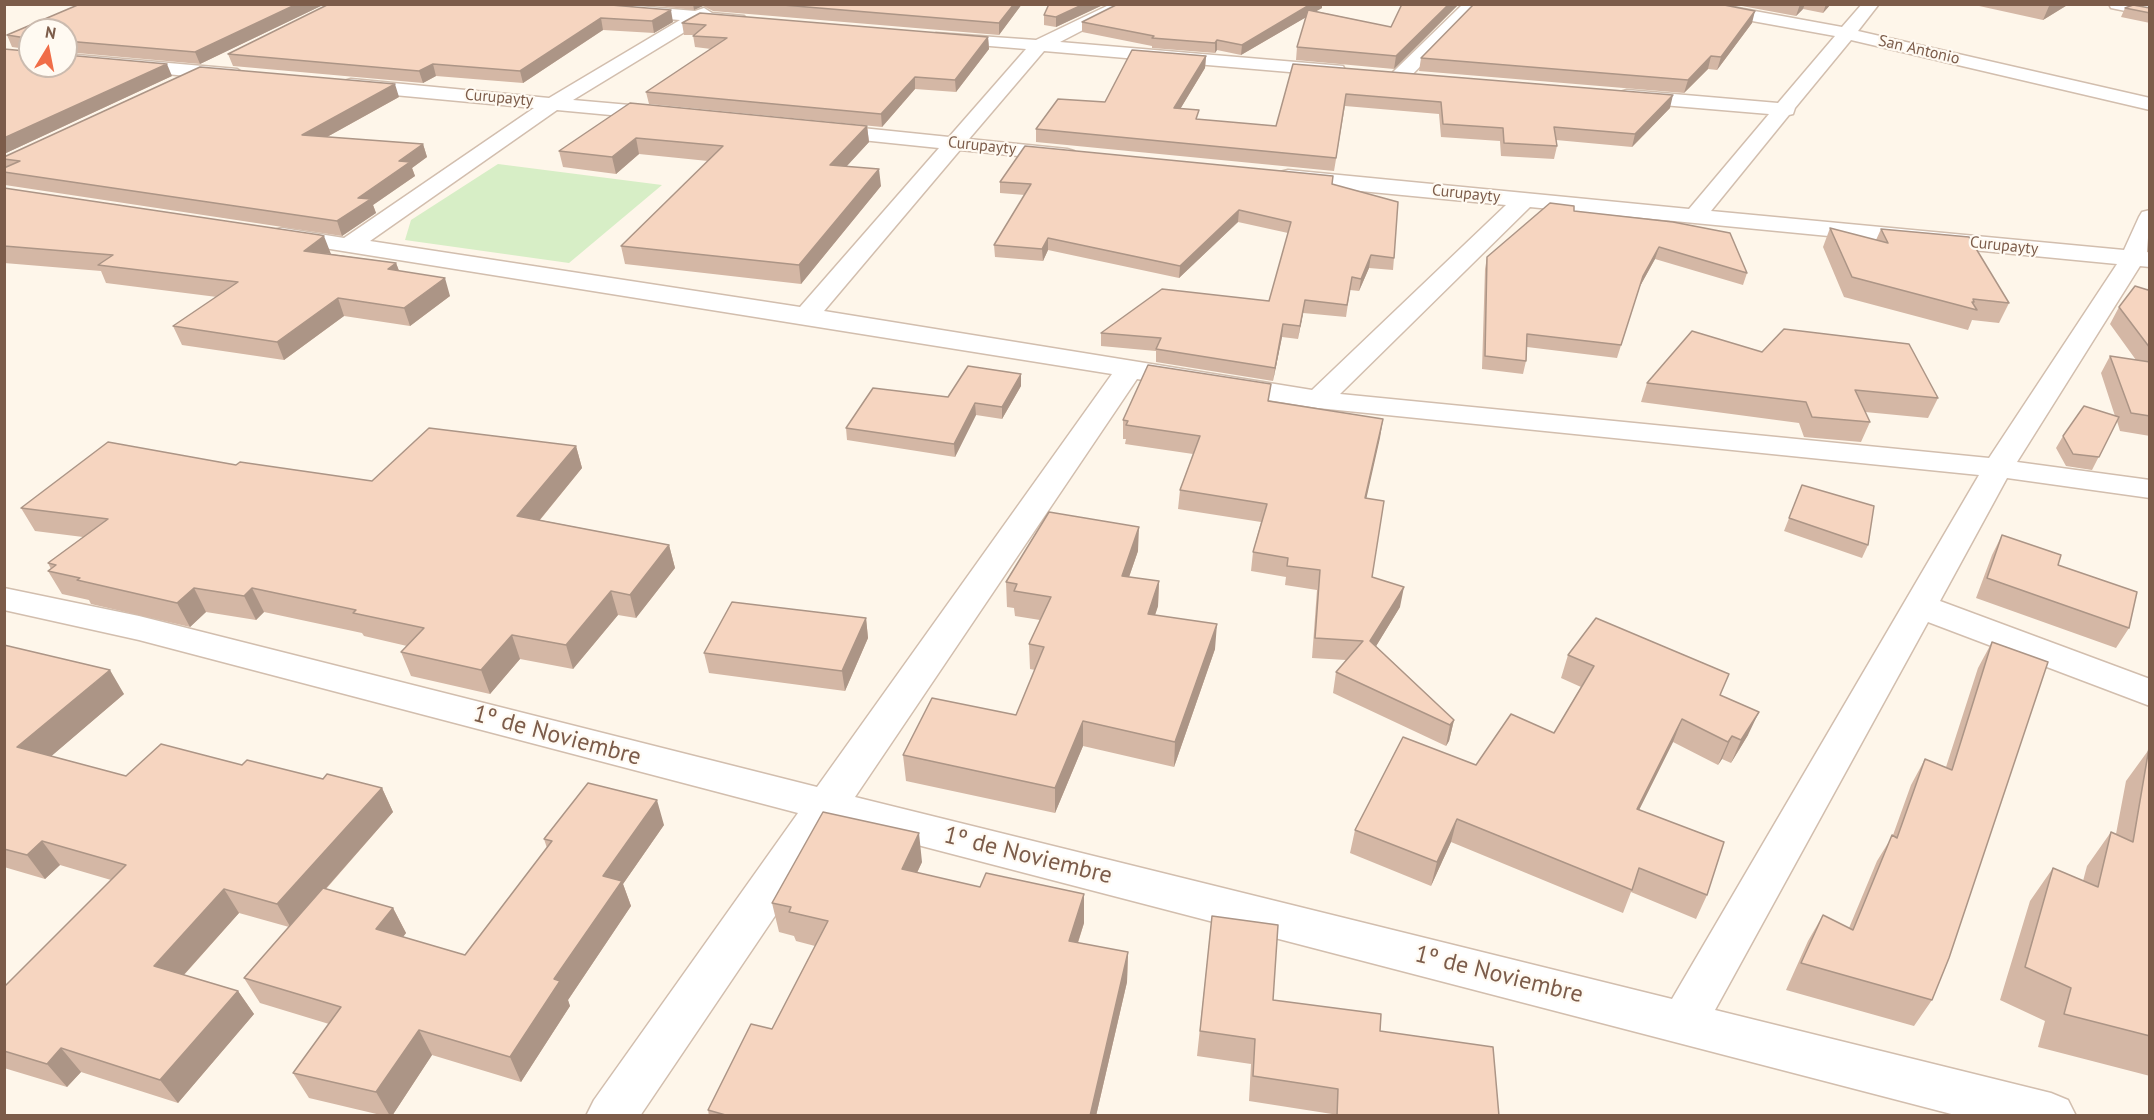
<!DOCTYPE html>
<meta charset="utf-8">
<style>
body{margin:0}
#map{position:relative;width:2154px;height:1120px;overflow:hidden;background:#fef6ea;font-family:"PT Sans",sans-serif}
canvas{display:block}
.frame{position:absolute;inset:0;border:6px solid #7c5c4a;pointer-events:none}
.north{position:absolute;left:18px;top:18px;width:60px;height:60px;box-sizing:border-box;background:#fffaf2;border:2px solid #cbbbaf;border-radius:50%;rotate:10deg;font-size:16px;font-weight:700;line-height:24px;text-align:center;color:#7c5c4a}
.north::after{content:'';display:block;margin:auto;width:21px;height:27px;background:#f06d48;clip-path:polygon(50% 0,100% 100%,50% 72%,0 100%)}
</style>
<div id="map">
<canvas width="2154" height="1120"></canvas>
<div class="frame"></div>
<div class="north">N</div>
</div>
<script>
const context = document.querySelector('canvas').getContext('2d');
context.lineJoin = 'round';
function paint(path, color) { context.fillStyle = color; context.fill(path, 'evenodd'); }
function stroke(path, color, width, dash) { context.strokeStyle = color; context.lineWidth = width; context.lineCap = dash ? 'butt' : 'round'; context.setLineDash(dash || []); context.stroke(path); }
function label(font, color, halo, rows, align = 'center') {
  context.font = font + ' "PT Sans",sans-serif'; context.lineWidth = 4.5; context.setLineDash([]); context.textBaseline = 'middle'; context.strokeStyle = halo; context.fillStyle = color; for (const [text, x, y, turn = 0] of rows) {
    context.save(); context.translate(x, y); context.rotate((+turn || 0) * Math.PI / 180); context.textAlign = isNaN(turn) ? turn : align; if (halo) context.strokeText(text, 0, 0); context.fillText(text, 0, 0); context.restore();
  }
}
paint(new Path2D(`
 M 498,164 L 662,185 L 569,263 L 405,240 L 411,220 Z`), '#d7eec6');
const minor = new Path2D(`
 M 539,4 L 613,4 L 695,11 L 704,8 L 712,13 L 744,16 L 747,20 L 738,25 L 701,22 L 573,100 L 664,108 L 671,110 L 674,114 L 671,118 L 664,120 L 557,110 L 370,241 L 800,307 L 939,148 L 823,136 L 816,134 L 813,130 L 816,126 L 823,124 L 949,137 L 1026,49 L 942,42 L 936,41 L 933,37 L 936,33 L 1036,40 L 1111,4 L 1133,4 L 1060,42 L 1343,66 L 1345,70 L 1343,74 L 1336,76 L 1044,51 L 969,139 L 1067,149 L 1074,151 L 1078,155 L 1074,159 L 1067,161 L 960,150 L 824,311 L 1312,390 L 1506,205 L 1288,184 L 1280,182 L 1277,177 L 1280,172 L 1288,170 L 1689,209 L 1769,114 L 1627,102 L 1620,100 L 1617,96 L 1620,92 L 1627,90 L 1778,103 L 1835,36 L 1686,9 L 1678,4 L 1716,4 L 1842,27 L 1862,4 L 1879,4 L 1858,31 L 2150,98 L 2150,110 L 1851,40 L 1795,108 L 1793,114 L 1789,115 L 1711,211 L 2124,250 L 2139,217 L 2142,212 L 2150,210 L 2147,252 L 2150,253 L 2150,267 L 2140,266 L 2017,462 L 2150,480 L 2150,498 L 2007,478 L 1940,601 L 2150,679 L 2150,706 L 1928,622 L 1715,1010 L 2051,1093 L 2068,1100 L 2076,1116 L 1959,1116 L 837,824 L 640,1116 L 586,1116 L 594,1100 L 798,813 L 139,640 L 4,610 L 4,588 L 139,616 L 817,787 L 1112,374 L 274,240 L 270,235 L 274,230 L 282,228 L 344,238 L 534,108 L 351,91 L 342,85 L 344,81 L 351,79 L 549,98 L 680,20 L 547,9 ZM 1530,207 L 2117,264 L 1989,458 L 1340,394 ZM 1137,379 L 1318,408 L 1979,475 L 1672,999 L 855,797 Z
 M 1463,4 L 1481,4 L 1407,80 L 1393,80 L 1391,76 L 1393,72 Z
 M 2109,4 L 2150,6 L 2150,16 L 2111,8 Z
 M 66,54 L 237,69 L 246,75 L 237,81 L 66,64 Z`);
stroke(minor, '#d2beae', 3);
paint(minor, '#fff');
paint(new Path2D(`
 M 80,4 L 325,4 L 200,64 L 66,52 L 66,30 L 30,66 L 172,76 L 4,154 L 4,49 L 26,51 L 26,49 L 12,47 L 7,35 Z
 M 329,4 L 673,22 L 654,33 L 603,30 L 523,83 L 436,76 L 423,83 L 233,66 L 228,54 Z
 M 640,4 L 1022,4 L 999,35 L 713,11 L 703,6 L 694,10 Z
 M 1105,4 L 1056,27 L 1044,25 L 1044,15 Z
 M 1118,4 L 1322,4 L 1322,8 L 1315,11 L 1391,27 L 1402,4 L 1459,4 L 1394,69 L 1296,60 L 1297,47 L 1306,17 L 1241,55 L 1217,50 L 1215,53 L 1152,48 L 1152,46 L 1082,32 L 1082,22 Z
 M 1731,4 L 1831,4 L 1823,13 L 1803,9 L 1796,16 Z
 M 1970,4 L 2069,4 L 2043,20 Z
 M 2125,8 L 2150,8 L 2150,23 L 2121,17 Z
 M 682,23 L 988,37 L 989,49 L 956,92 L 915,89 L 882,127 L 649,104 L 646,92 L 711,49 L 695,47 L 693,35 L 684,35 Z
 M 1752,23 L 1717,70 L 1708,69 L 1684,93 L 1419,71 L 1421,58 Z
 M 1206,56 L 1205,68 L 1180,109 L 1198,120 L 1276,126 L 1293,64 L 1670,108 L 1632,147 L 1556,140 L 1557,146 L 1554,159 L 1501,156 L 1500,141 L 1441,137 L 1439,114 L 1345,106 L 1334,171 L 1036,142 L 1036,129 L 1105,102 Z
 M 399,97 L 327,137 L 423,144 L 427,157 L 412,168 L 415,176 L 373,205 L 376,213 L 342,236 L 5,185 L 4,184 L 4,157 Z
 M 630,103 L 867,126 L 869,142 L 847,166 L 881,186 L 801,284 L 625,264 L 621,246 L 708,161 L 639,154 L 616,174 L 563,167 L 559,151 Z
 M 1000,182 L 1332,184 L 1394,258 L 1393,270 L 1369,268 L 1359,291 L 1350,290 L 1346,317 L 1303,313 L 1298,339 L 1282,337 L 1273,381 L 1156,362 L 1156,351 L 1101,346 L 1101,333 L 1269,301 L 1288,233 L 1238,222 L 1179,278 L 1048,250 L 1043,261 L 995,257 L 994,245 L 1025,195 L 1000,193 Z
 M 4,188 L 331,254 L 396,263 L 399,271 L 450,296 L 410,326 L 344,316 L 284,360 L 182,345 L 173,326 L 217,297 L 106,283 L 101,271 L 4,263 Z
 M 1574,211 L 1747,273 L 1743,285 L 1655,259 L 1639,288 L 1617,358 L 1527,347 L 1526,361 L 1523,374 L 1482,369 L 1485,269 L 1487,257 Z
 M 1830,228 L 1876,240 L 1881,229 L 2009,303 L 1999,323 L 1972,320 L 1968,330 L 1844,297 L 1823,247 Z
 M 2150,286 L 2150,436 L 2120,431 L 2117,421 L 2092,470 L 2066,466 L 2056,448 L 2063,436 L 2115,416 L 2101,373 L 2110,356 L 2136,360 L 2110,324 L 2119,307 L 2148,290 Z
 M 1762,352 L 1938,398 L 1928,418 L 1865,412 L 1870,422 L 1861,442 L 1804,437 L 1799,423 L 1641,402 L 1647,383 Z
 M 1021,374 L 1021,386 L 1002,419 L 976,415 L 955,457 L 847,440 L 846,428 L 948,397 Z
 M 1269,401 L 1383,419 L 1366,498 L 1372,577 L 1400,607 L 1376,646 L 1454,720 L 1449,741 L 1446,746 L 1333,693 L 1336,672 L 1346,660 L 1312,658 L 1317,590 L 1285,585 L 1286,577 L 1251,571 L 1253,552 L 1261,522 L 1178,509 L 1180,490 L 1193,454 L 1125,444 L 1126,439 L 1123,439 L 1123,420 Z
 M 576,446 L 582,468 L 540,520 L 669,545 L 675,568 L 636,618 L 618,615 L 573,669 L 520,659 L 490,694 L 411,676 L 401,652 L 407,646 L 364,636 L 362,633 L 264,612 L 256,620 L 206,612 L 190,627 L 91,604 L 89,600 L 62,594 L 48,571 L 51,569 L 48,563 L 83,537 L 35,531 L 21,508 L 236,465 L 372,481 Z
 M 1802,485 L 1868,545 L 1862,558 L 1784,531 Z
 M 2002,535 L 2058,565 L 2129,628 L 2116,648 L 1976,598 L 1992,555 Z
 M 1138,551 L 1129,577 L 1159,581 L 1158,606 L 1155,615 L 1215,649 L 1174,767 L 1083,746 L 1055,813 L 906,781 L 903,755 L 1016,715 L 1035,670 L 1030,669 L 1029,644 L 1040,620 L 1015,616 L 1014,608 L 1007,607 L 1006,582 Z
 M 866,618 L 868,638 L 845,691 L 709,673 L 704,653 Z
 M 1992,642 L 1932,1000 L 1914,1026 L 1786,990 L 1808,941 L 1823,915 L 1849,928 L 1877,861 L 1893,835 L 1911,785 L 1925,759 L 1946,767 L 1978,668 Z
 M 4,645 L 124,694 L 51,756 L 126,776 L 242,765 L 382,788 L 393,812 L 326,889 L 393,908 L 406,933 L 403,937 L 465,955 L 547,848 L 544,839 L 664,825 L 623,884 L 631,906 L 568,1000 L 570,1006 L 521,1082 L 432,1055 L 392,1116 L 385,1116 L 309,1098 L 293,1073 L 329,1024 L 260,1003 L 244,978 L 289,927 L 239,913 L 184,975 L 238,991 L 254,1014 L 178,1103 L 81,1072 L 67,1087 L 4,1068 L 4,987 L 111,880 L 60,865 L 45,879 L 4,867 Z
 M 1568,655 L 1721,695 L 1748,735 L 1731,763 L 1722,759 L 1718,765 L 1673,742 L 1639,810 L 1707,895 L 1696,919 L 1631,892 L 1623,913 L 1451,842 L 1431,886 L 1350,853 L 1355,830 L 1476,765 L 1554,733 L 1581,687 L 1561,678 Z
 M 2150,748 L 2150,1076 L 2038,1047 L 2045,1021 L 2000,1000 L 2030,901 L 2053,868 L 2083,881 L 2087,866 L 2111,832 L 2116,834 L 2126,781 Z
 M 922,862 L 917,873 L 980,887 L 1084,894 L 1084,923 L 1078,943 L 1128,952 L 1127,982 L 1096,1116 L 709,1116 L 708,1110 L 772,1029 L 815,946 L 796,941 L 794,936 L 779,932 L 772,903 Z
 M 1212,916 L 1273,1000 L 1380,1031 L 1499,1116 L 1332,1116 L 1332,1114 L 1249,1101 L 1251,1064 L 1197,1056 Z`), '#d4b7a5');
paint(new Path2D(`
 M 297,4 L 325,4 L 200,64 L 195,52 Z
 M 693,4 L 703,4 L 703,6 L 694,10 Z
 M 1014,4 L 1022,4 L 999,35 L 999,23 Z
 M 1084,4 L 1105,4 L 1056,27 L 1056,17 Z
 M 1311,4 L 1322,4 L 1322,8 L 1241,55 L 1242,45 Z
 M 1449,4 L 1459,4 L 1394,69 L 1396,56 Z
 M 1800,4 L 1805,4 L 1803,9 L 1796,16 Z
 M 1826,4 L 1831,4 L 1823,13 Z
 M 2052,4 L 2069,4 L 2043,20 L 2049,6 Z
 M 671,10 L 673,22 L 654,33 L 652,21 Z
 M 1755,11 L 1752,23 L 1717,70 L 1721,57 Z
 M 601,18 L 603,30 L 523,83 L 520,71 Z
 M 988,37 L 989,49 L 956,92 L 955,80 Z
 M 1217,40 L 1217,50 L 1215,53 L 1215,43 Z
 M 1206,56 L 1205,68 L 1173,121 L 1174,108 Z
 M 1711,56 L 1708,69 L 1684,93 L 1688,80 Z
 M 167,64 L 172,76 L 4,154 L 4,138 Z
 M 433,64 L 436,76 L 423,83 L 419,71 Z
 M 915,77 L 915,89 L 882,127 L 881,114 Z
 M 395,84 L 399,97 L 307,148 L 302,135 Z
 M 1673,95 L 1670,108 L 1632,147 L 1635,134 Z
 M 867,126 L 869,142 L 832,182 L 830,165 Z
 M 636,138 L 639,154 L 616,174 L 612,157 Z
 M 423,144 L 427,157 L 412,168 L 415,176 L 373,205 L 376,213 L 342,236 L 337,221 L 358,198 L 399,161 Z
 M 879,169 L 881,186 L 801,284 L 799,265 Z
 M 1239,210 L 1238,222 L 1179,278 L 1180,266 Z
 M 324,236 L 331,254 L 304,251 Z
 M 1048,238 L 1048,250 L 1043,261 L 1042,249 Z
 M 1659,247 L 1655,259 L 1639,288 L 1617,358 L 1643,276 Z
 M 1371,255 L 1369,268 L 1359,291 L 1361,279 Z
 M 396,263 L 403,281 L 388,269 Z
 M 445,278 L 450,296 L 410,326 L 404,308 Z
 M 338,298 L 344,316 L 284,360 L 277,342 Z
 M 1305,300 L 1303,313 L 1298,339 L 1300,326 Z
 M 1283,324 L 1282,337 L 1273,381 L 1275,368 Z
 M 1021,374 L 1021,386 L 1002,419 L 1002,407 Z
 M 975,403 L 976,415 L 955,457 L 954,444 Z
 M 1383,419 L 1380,438 L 1362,518 L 1365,498 Z
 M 576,446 L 582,468 L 524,539 L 517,516 Z
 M 1139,527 L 1138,551 L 1121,600 L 1122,576 Z
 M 669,545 L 675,568 L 636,618 L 630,595 Z
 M 1159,581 L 1158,606 L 1147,639 L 1148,614 Z
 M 1404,587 L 1400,607 L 1367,661 L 1370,641 Z
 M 194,588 L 206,612 L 190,627 L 177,603 Z
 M 252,588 L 264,612 L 256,620 L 244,596 Z
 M 611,591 L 618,615 L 573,669 L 566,645 Z
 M 866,618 L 868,638 L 845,691 L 842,671 Z
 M 1217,624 L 1215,649 L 1174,767 L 1175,742 Z
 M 512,635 L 520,659 L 490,694 L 481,670 Z
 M 110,670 L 124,694 L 34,771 L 17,747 Z
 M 1759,712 L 1748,735 L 1731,763 L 1741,740 Z
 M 1682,719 L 1673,742 L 1628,832 L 1637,809 Z
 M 1454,720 L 1449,741 L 1446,746 L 1450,725 Z
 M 1083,721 L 1083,746 L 1055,813 L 1055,788 Z
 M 1732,736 L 1722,759 L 1718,765 L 1728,742 Z
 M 382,788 L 393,812 L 291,928 L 277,904 Z
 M 657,800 L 664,825 L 623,884 L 631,906 L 568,1000 L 570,1006 L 521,1082 L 510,1057 L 603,876 Z
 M 1457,819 L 1451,842 L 1431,886 L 1437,862 Z
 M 919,833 L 922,862 L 905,898 L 902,869 Z
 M 42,841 L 60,865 L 45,879 L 27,855 Z
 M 224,889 L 239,913 L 171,989 L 154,966 Z
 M 1084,894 L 1084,923 L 1069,970 L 1069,941 Z
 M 393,908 L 406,933 L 389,955 L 376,929 Z
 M 1128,952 L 1127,982 L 1096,1116 L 1090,1116 Z
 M 238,991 L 254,1014 L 178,1103 L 160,1080 Z
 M 419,1030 L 432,1055 L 392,1116 L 390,1116 L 376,1092 Z
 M 61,1048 L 81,1072 L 67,1087 L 47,1064 Z`), '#ac9586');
const building = new Path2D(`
 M 80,4 L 297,4 L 195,52 L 66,41 L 66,30 L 30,30 L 30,66 L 66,66 L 66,55 L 167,64 L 4,138 L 4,49 L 26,51 L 26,38 L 7,35 Z
 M 329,4 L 599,4 L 671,10 L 652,21 L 601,18 L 520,71 L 433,64 L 419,71 L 228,54 Z
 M 771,4 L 1014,4 L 999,23 Z
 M 1049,4 L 1084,4 L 1056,17 L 1044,15 Z
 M 1118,4 L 1311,4 L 1242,45 L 1217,40 L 1215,43 L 1152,38 L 1154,36 L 1082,22 Z
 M 1402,4 L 1449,4 L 1396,56 L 1297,47 L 1308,10 L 1391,27 Z
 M 1474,4 L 1719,4 L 1755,11 L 1721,57 L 1711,56 L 1688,80 L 1421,58 Z
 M 2133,5 L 2150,8 L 2150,13 L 2125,8 Z
 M 700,13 L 988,37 L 955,80 L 915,77 L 881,114 L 646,92 L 727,38 L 693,36 L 706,25 L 682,23 Z
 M 1132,50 L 1206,56 L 1174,108 L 1199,110 L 1196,119 L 1276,126 L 1293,64 L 1673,95 L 1635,134 L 1554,127 L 1557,146 L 1504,143 L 1503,128 L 1443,124 L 1441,102 L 1346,94 L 1336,158 L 1036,129 L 1058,99 L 1105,102 Z
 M 200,67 L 395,84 L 302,135 L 423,144 L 399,161 L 410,162 L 358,198 L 371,199 L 337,221 L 4,172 L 4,168 L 20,161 L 4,159 L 4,157 Z
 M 630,103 L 867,126 L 830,165 L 879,169 L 799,265 L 621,246 L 723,146 L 636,138 L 612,157 L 559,151 Z
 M 1025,146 L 1333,176 L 1332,184 L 1398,202 L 1394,258 L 1371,255 L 1361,279 L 1352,277 L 1347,305 L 1305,300 L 1300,326 L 1283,324 L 1275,368 L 1156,349 L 1161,338 L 1101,333 L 1162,289 L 1269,301 L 1291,222 L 1239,210 L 1180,266 L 1048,238 L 1042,249 L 994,245 L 1031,184 L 1000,182 Z
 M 4,188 L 320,235 L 324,236 L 304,251 L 396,263 L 388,269 L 445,278 L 404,308 L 338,298 L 277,342 L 173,326 L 238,282 L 98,265 L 113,255 L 4,246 Z
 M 1550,203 L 1574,206 L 1574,211 L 1673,222 L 1730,233 L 1747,273 L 1659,247 L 1643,276 L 1621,345 L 1527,334 L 1526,361 L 1485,356 L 1487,257 Z
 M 1830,228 L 1888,243 L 1881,229 L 1969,237 L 2009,303 L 1973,299 L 1974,302 L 1972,302 L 1977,310 L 1852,277 Z
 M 2135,286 L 2148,290 L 2150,286 L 2150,348 L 2119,307 Z
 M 1784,329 L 1909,344 L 1938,398 L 1855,390 L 1870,422 L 1812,417 L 1806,402 L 1647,383 L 1692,331 L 1762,352 Z
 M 2110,356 L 2150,362 L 2150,416 L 2131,413 Z
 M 1148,365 L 1271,384 L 1268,401 L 1383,419 L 1365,498 L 1384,501 L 1372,577 L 1404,587 L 1370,641 L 1454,720 L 1450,725 L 1336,672 L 1363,641 L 1315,638 L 1320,570 L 1287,566 L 1288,558 L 1253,552 L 1267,504 L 1180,490 L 1200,436 L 1126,425 L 1128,421 L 1123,420 Z
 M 968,366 L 1021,374 L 1002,407 L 975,403 L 954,444 L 846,428 L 873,388 L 948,397 Z
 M 2084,406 L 2119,417 L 2099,457 L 2073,454 L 2063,436 Z
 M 429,428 L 576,446 L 517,516 L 669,545 L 630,595 L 611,591 L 566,645 L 512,635 L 481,670 L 401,652 L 424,628 L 353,613 L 356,610 L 252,588 L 244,596 L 194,588 L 177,603 L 77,580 L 80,578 L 48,571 L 56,565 L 48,563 L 108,519 L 21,508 L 108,442 L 236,465 L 240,462 L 372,481 Z
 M 1802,485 L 1874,506 L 1868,545 L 1789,518 Z
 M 1049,512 L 1139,527 L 1122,576 L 1159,581 L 1148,614 L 1217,624 L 1175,742 L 1083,721 L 1055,788 L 903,755 L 932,698 L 1016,715 L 1044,647 L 1029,644 L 1051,597 L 1014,591 L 1017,584 L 1006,582 Z
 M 2002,535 L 2061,555 L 2058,565 L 2137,592 L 2129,628 L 1987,578 Z
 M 732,602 L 866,618 L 842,671 L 704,653 Z
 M 1596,618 L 1729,674 L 1720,695 L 1759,712 L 1741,740 L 1732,736 L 1728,742 L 1682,719 L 1637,809 L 1724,842 L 1707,895 L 1639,868 L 1632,890 L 1457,819 L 1437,862 L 1355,830 L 1403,737 L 1476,765 L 1511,714 L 1554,733 L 1594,666 L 1568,655 Z
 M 1992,642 L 2048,662 L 1949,958 L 1932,1000 L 1801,963 L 1823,915 L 1853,930 L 1892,835 L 1897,838 L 1925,759 L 1952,770 Z
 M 4,645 L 110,670 L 17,747 L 126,776 L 161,744 L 242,765 L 247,760 L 323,779 L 327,774 L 382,788 L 277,904 L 224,889 L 154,966 L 238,991 L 160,1080 L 61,1048 L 47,1064 L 4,1051 L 4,987 L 126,865 L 42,841 L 27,855 L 4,849 Z
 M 2149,748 L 2150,748 L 2150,1036 L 2064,1014 L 2071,988 L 2025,967 L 2053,868 L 2098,887 L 2111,832 L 2133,842 Z
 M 588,783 L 657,800 L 603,876 L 622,881 L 554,979 L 560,981 L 510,1057 L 419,1030 L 376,1092 L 293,1073 L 341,1007 L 244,978 L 323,888 L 393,908 L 376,929 L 465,955 L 552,841 L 544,839 Z
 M 823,812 L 919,833 L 902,869 L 980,887 L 986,873 L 1084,894 L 1069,941 L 1128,952 L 1090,1116 L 729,1116 L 708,1110 L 751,1024 L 772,1029 L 828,921 L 789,912 L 791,907 L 772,903 Z
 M 1212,916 L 1278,925 L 1273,1000 L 1381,1014 L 1380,1031 L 1493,1047 L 1499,1116 L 1337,1116 L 1338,1089 L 1253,1076 L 1255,1039 L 1200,1031 Z`);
paint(building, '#f6d5c0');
stroke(building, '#ac9586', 1.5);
label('16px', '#7c5c4a', '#fffaf2', [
 ["San Antonio",1919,50,13],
 ["Curupayty",499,98,5],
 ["Curupayty",982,146,6],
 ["Curupayty",1466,194,6],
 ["Curupayty",2004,246,6]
]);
label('24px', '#7c5c4a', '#fffaf2', [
 ["1º de Noviembre",557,736,15],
 ["1º de Noviembre",1028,856,14],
 ["1º de Noviembre",1499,975,14]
]);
</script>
